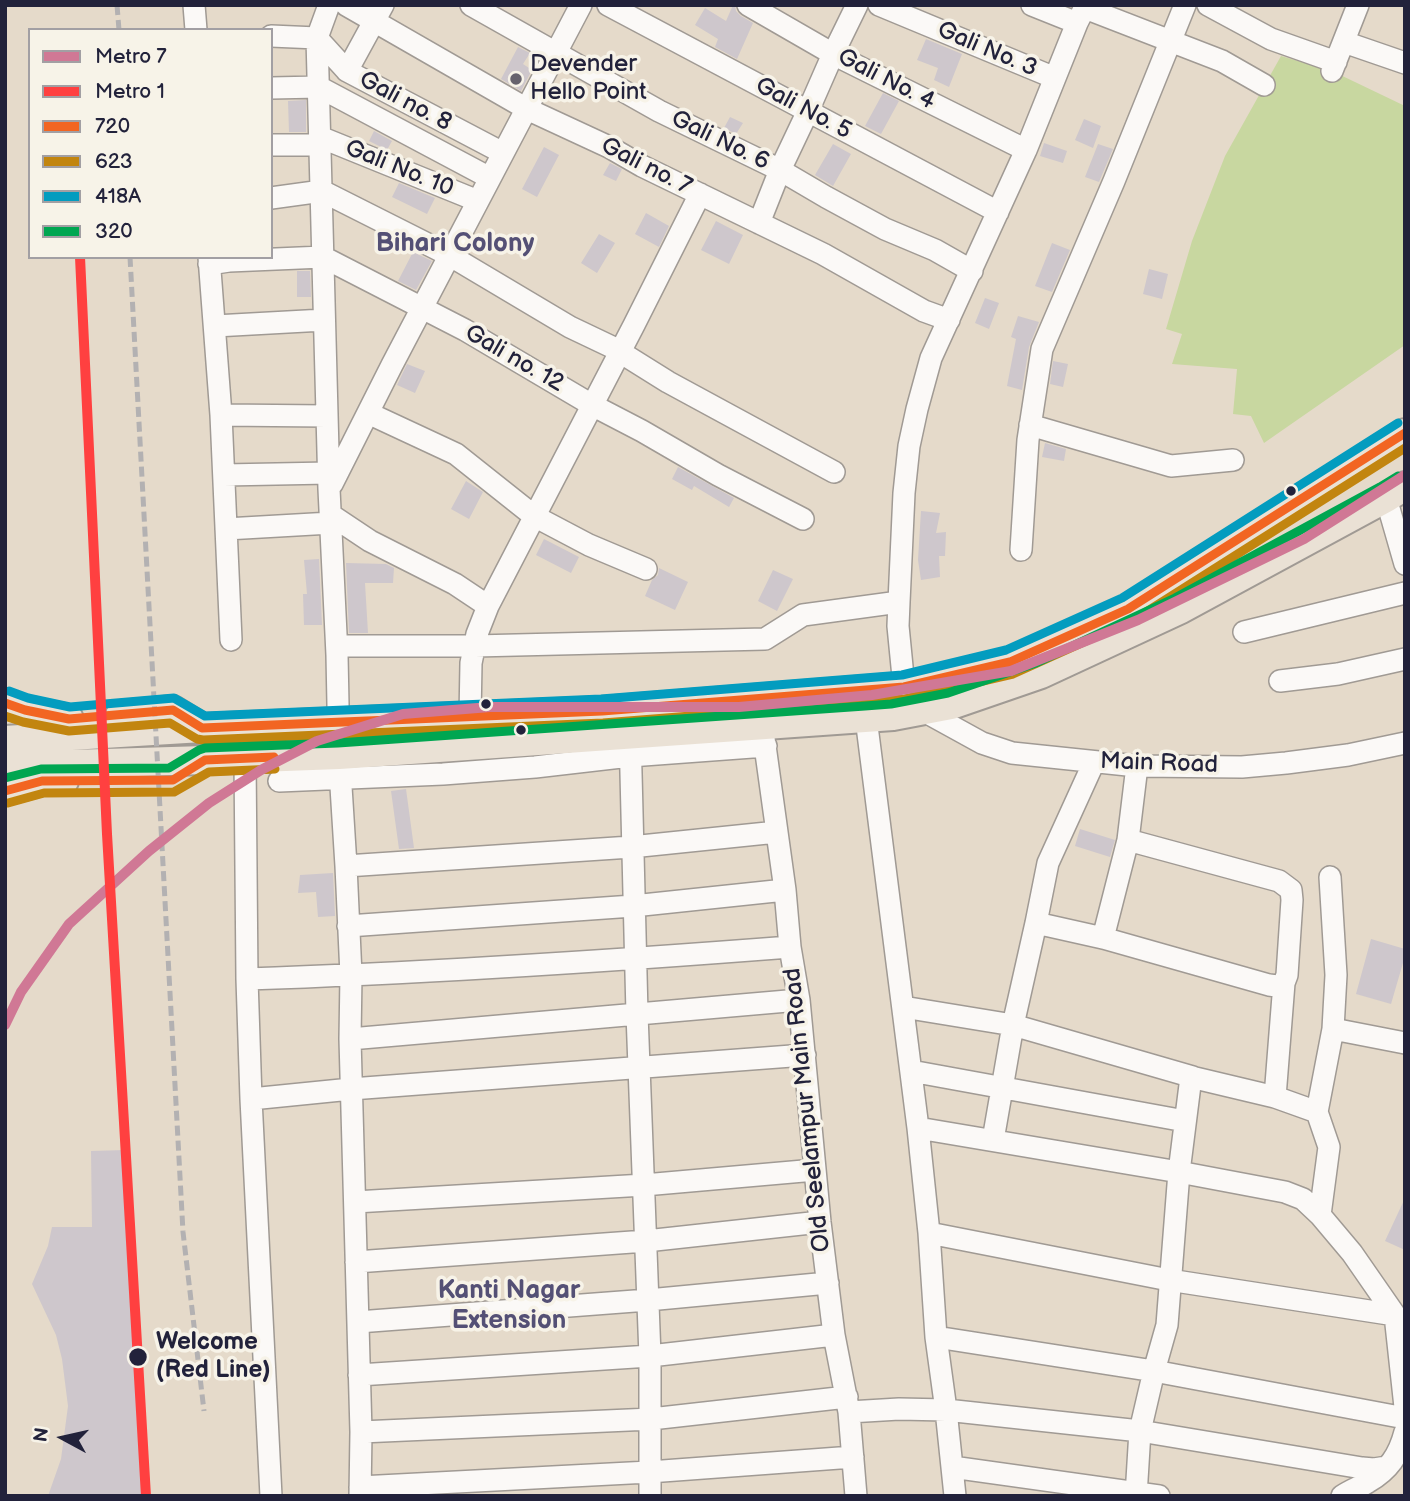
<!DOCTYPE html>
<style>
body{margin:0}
#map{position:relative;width:1410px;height:1501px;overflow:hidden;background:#e5daca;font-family:"Balsamiq Sans",sans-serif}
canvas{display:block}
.frame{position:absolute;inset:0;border:7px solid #22223b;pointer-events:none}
.legend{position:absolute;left:28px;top:28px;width:245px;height:231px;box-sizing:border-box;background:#f7f3e8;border:2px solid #a29fa3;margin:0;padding:9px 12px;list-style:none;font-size:21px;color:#22223b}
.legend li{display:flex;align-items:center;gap:14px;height:35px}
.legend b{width:35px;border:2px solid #a29fa3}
.north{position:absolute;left:28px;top:1403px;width:70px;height:70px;-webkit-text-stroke:5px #f7f3e8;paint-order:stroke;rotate:278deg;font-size:19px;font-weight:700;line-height:28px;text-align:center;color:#22223b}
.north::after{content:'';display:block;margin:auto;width:24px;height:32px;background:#22223b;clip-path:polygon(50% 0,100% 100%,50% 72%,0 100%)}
</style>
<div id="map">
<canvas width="1410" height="1501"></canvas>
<div class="frame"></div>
<ul class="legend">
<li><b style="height:9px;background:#d07895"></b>Metro 7</li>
<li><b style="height:9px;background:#ff4040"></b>Metro 1</li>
<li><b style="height:9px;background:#f26522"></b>720</li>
<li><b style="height:9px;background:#c2850f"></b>623</li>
<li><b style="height:9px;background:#039cbf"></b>418A</li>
<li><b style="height:9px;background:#00a651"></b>320</li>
</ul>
<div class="north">N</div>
</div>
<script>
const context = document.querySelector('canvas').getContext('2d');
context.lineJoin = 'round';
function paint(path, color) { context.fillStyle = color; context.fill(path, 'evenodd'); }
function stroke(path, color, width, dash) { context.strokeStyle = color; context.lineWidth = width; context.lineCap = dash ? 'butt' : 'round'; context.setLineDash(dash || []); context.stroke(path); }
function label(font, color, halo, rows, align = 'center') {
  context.font = font + ' "Balsamiq Sans",sans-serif'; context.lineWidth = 7; context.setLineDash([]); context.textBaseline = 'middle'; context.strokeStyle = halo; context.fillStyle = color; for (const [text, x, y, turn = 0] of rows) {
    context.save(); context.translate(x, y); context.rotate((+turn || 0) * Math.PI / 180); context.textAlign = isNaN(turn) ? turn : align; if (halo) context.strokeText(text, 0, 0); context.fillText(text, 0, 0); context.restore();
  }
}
paint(new Path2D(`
 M 1281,56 L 1332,71 L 1405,106 L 1405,345 L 1264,443 L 1251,416 L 1233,414 L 1237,369 L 1172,364 L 1182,334 L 1166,329 L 1192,241 L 1225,156 Z`), '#c8d7a0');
paint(new Path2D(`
 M 733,5 L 735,5 L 736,11 L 741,16 L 753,23 L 737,59 L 715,47 L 718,39 L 695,25 L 705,8 L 726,21 Z
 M 926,39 L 962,54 L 949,87 L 934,80 L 938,68 L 917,60 Z
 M 518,47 L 530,53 L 523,64 L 532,70 L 521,91 L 501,79 Z
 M 883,93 L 899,101 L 881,134 L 865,126 Z
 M 306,100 L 306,132 L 289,132 L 288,101 Z
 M 730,117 L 743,123 L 736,134 L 724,128 Z
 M 1084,119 L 1101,126 L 1093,148 L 1075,140 Z
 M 374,131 L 392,141 L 387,150 L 369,141 Z
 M 1044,143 L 1067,151 L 1063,163 L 1040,156 Z
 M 833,144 L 851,154 L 833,186 L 815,175 Z
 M 1098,144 L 1113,149 L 1099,182 L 1085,177 Z
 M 544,147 L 559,155 L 537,197 L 522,189 Z
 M 610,163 L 622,169 L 616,181 L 603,175 Z
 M 399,183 L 435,198 L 427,214 L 392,197 Z
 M 646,213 L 669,226 L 659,247 L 635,234 Z
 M 716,221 L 743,235 L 729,264 L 701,250 Z
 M 599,234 L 615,243 L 597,273 L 581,263 Z
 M 1052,243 L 1070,250 L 1052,292 L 1035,286 Z
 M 413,252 L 432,261 L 416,290 L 398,281 Z
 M 1149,269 L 1168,274 L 1162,299 L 1143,294 Z
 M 297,271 L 310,271 L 311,297 L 297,297 Z
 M 985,298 L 999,303 L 989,329 L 975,323 Z
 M 1018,316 L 1039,322 L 1029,347 L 1022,390 L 1007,386 L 1016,339 L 1011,337 Z
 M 1053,361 L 1068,364 L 1063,387 L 1050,384 Z
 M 407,364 L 425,371 L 415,393 L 397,385 Z
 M 1045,443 L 1066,449 L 1064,461 L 1042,457 Z
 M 678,467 L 734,498 L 729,507 L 694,486 L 692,490 L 672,479 Z
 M 466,481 L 483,492 L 469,519 L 451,509 Z
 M 921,511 L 940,513 L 936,533 L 946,532 L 945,556 L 939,556 L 940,577 L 921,580 L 918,560 Z
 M 544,539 L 579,557 L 571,573 L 536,555 Z
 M 319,559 L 322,625 L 304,625 L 303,594 L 307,594 L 304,560 Z
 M 346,563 L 386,564 L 394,568 L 393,583 L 365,583 L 368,633 L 349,633 Z
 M 659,568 L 688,582 L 675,610 L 645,596 L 652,580 L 658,575 Z
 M 773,570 L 793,579 L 777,611 L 758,601 Z
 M 406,789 L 414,848 L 399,849 L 391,791 Z
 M 1080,829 L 1115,840 L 1110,857 L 1075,846 Z
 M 333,873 L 335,916 L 318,917 L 316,892 L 298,893 L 300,875 Z
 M 1371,939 L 1405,949 L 1405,956 L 1391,1004 L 1356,994 Z
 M 126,1150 L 133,1312 L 147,1496 L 48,1496 L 61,1459 L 68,1406 L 62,1359 L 56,1335 L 32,1284 L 48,1246 L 52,1227 L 92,1227 L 91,1151 Z
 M 1405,1198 L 1405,1250 L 1385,1241 Z`), '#cec7cc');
const minor = new Path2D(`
 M 194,5 L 196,30
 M 329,5 L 317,38 L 329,489 L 337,655 L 339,755 L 346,866 L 351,975 L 350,1039 L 361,1432 L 360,1496
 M 346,5 L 527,109 L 609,147 L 642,166 L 823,254 L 924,311 L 949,320
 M 471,5 L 659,111 L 780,170 L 826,197 L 885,229 L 935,250 L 972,271
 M 608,5 L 998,212
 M 748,5 L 833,54 L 1026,150
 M 879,5 L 1055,78
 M 1032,5 L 1077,23
 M 1208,5 L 1271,39 L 1336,62
 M 1085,8 L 1222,61 L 1264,85
 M 271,36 L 317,38 L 347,71 L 503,153
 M 1344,42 L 1405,63
 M 347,71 L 383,5
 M 1332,71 L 1358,5
 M 271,88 L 319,87 L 490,178
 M 320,137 L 478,201
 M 271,145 L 320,145
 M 271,198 L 322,191 L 449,255 L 570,327 L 612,347 L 668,382 L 834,472
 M 759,223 L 780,170 L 808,111 L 833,54 L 857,5
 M 209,257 L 221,415 L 231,640
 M 209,264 L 229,261 L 323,257 L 465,330 L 592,405 L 642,431 L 718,475 L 803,519
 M 215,326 L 324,320
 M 368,413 L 456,454 L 534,516 L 589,545 L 646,569
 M 221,415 L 327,416
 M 1030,425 L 1171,466 L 1233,460
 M 224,475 L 329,473
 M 332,484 L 392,365 L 581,5
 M 1386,498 L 1405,564
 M 331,515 L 370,541 L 455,584 L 488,606
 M 226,529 L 331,523
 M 1021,550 L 1028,440 L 1042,349 L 1114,181 L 1185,5
 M 1244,632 L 1405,593
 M 337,646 L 475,646 L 765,639 L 803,615 L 899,602
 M 1280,681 L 1338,674 L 1405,659
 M 904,687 L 898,626 L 899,602 L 904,493 L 909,446 L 917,409 L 931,358 L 1026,150 L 1077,23 L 1086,5
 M 922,710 L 982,743 L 1012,753 L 1137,766 L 1242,767 L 1286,763 L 1348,755 L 1405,743
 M 470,717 L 471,663 L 477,634 L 488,606 L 634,325 L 700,194
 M 866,718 L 918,1128 L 929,1233 L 936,1337 L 946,1410 L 955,1496
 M 762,724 L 785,890 L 790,947 L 799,1000 L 820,1222 L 834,1335 L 849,1412 L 856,1496
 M 630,733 L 637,1014 L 650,1356 L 650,1496
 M 245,759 L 247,979 L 251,1099 L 271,1496
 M 279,781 L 443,774 L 535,767 L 630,756 L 766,746
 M 1128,840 L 1279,881 L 1291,890 L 1292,900 L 1287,975 L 1284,983 L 1275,1097
 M 346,866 L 631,847 L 777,832
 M 1036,923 L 1103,938 L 1269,985 L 1277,986 L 1284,983
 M 348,926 L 633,906 L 785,890
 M 1103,938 L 1128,840 L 1137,766
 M 247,979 C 428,973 609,961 790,947
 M 903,1007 L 1013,1025 L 1193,1077
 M 1333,1029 L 1405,1043
 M 350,1039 L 799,1000
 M 911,1071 L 1185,1121
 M 251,1099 L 351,1089 L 805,1055
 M 918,1128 L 1179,1172 L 1285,1192 L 1303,1199 L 1320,1215 L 1352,1253 L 1395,1315 L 1405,1407
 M 993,1140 L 1013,1025 L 1036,923 L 1048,863 L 1094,762
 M 355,1202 L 644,1185 L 815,1170
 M 1320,1215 L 1329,1147 L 1317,1112 L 1333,1029 L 1336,975 L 1330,877
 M 929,1233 L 1169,1280 L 1395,1315
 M 356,1262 L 646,1241 L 820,1222
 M 358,1322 L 648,1300 L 828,1283
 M 936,1337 L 1154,1371 L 1405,1418
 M 359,1375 L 650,1356 L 834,1335
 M 849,1412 L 899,1409 L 946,1410 L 1140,1431 L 1362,1468 L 1374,1469 L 1387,1467
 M 361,1432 L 651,1419 L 847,1397
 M 952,1467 L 1159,1496
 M 360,1487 L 649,1472 L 853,1457
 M 1136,1496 L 1140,1431 L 1154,1371 L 1167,1325 L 1179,1172 L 1191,1077 L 1275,1097 L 1317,1112
 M 1342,1496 C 1351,1490 1360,1487 1368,1482 C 1389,1470 1399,1455 1405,1432`);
const major = new Path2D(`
 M 5,703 L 25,710 L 69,719
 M 120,715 L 173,710 L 202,728
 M 5,740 L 202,728 L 602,711 L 904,687 L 1010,662 L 1128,609 L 1405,433
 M 5,766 L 205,760 L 339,755 L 893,716 L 951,705 L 1041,674 L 1181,609 L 1386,498 L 1405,486
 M 5,791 L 42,781 L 64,781`);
stroke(minor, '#a09a94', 24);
stroke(major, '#a09a94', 32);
stroke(minor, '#fbf9f7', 21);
stroke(major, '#eae1d5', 28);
stroke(new Path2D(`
 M 117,5 L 119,30
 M 130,257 L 183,1232 L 204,1411`), '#b3b1b2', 5, [10, 5]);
stroke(new Path2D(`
 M 5,703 L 25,710 L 69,719 L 173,710 L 202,728 L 602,711 L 904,687 L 1010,662 L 1128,609 L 1405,433
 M 5,791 L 42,781 L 173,780 L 205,760 L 274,757`), '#f26522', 9);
stroke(new Path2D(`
 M 5,716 L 23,722 L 69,731 L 170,723 L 197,739 L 203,740 L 603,723 L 905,699 L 1013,674 L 1135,619 L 1405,448
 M 8,803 L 44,793 L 174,792 L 209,772 L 275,769`), '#c2850f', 9);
stroke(new Path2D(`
 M 9,691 L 28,698 L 70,707 L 174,698 L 205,716 L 601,699 L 902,675 L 1006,650 L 1122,598 L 1398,423`), '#039cbf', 9);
stroke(new Path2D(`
 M 5,778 L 41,769 L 169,768 L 199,750 L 205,748 L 338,743 L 865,706 L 891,704 L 948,693 L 1036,663 L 1175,598 L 1380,487 L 1398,476`), '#00a651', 9);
stroke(new Path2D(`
 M 5,1025 L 21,992 L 69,924 L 149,851 L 209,803 L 261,770 L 317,741 L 403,714 L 490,707 L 739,707 L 872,695 L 1011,671 L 1138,620 L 1304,539 L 1405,475`), '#d07895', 10);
stroke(new Path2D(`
 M 80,257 L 107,834 L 146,1496`), '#ff4040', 10);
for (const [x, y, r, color] of [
 [516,79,7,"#66626d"],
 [1291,491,6,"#22223b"],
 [486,704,6,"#22223b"],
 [521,730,6,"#22223b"],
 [138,1357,10,"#22223b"]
]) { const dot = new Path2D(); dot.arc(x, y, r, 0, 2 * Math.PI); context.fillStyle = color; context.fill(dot); stroke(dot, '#f7f3e8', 2.5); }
label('24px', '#22223b', '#f7f3e8', [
 ["Gali No. 3",987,50,23],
 ["Gali No. 4",886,80,27],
 ["Gali no. 8",405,102,28],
 ["Gali No. 5",803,109,28],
 ["Gali No. 6",720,141,26],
 ["Gali no. 7",646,167,27],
 ["Gali No. 10",399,169,22],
 ["Gali no. 12",514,359,30],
 ["Main Road",1159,764,2],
 ["Old Seelampur Main Road",808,1110,-96]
]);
label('24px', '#22223b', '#f7f3e8', [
 ["Devender",530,65],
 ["Hello Point",530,93]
], 'left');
label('bold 24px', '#22223b', '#f7f3e8', [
 ["Welcome",156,1343],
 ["(Red Line)",156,1371]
], 'left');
label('bold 26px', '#545075', '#f7f3e8', [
 ["Bihari Colony",455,244],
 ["Kanti Nagar",509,1291],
 ["Extension",509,1321]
]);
</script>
